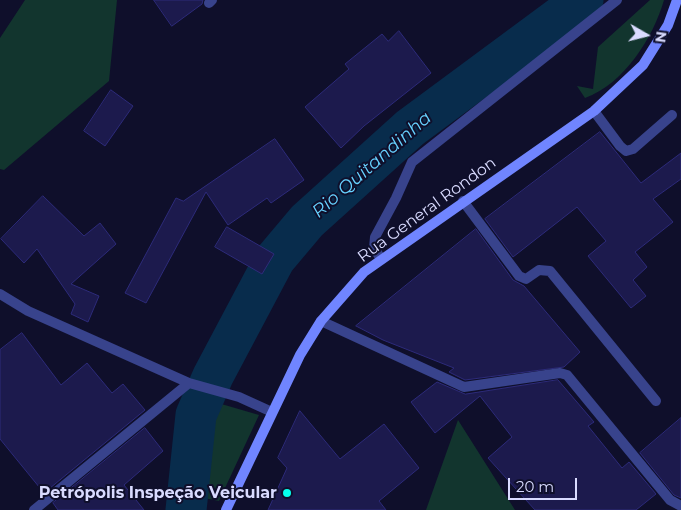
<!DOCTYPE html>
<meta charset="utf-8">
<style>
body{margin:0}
#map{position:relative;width:681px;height:510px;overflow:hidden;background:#0f0f2b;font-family:Montserrat,sans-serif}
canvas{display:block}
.north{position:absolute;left:621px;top:10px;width:50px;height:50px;-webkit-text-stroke:4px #0f0f2b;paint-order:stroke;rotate:98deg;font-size:14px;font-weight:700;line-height:20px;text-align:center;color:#d9dbff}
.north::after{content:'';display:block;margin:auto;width:18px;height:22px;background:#d9dbff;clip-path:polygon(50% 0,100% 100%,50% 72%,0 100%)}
.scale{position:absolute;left:508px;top:478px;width:69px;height:22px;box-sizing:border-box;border:2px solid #d9dbff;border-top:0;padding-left:6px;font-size:15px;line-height:18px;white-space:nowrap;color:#d9dbff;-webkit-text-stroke:4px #0f0f2b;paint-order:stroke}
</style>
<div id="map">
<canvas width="681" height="510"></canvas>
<div class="north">N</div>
<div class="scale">20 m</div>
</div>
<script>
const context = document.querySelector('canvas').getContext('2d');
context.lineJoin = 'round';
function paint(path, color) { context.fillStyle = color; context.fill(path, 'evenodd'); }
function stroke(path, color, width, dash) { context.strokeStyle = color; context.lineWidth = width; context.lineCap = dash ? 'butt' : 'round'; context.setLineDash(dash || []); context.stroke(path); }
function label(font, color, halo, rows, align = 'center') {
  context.font = font + ' Montserrat,sans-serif'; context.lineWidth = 4; context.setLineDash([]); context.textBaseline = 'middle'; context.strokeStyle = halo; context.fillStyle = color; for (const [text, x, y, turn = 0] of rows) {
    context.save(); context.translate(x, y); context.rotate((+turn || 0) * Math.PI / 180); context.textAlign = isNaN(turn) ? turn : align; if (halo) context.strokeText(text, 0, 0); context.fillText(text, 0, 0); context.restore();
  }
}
paint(new Path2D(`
 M 25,0 L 117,0 L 109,81 L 4,170 L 0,169 L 0,38 Z
 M 650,0 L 664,0 C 653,38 624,84 585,98 L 577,86 L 593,89 L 598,47 Z
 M 218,403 L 259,415 L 219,501 L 204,498 L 209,426 Z
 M 458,420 L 515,510 L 426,510 Z`), '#12352e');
stroke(new Path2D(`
 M 186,510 L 196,415 L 213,376 L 275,259 L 307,221 L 410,128 L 583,0`), '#082c4c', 41);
const building = new Path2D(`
 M 154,0 L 203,0 L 202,4 L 172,26 Z
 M 399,31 L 431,73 L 364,126 L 341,148 L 305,107 L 349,69 L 345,64 L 382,34 L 388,41 Z
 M 111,90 L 133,106 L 105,146 L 84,131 Z
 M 600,132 L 641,183 L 681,153 L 681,179 L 653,199 L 673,222 L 635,252 L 647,267 L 633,280 L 646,296 L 631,308 L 588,256 L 606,241 L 577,207 L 513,257 L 485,219 Z
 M 275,139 L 304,180 L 271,203 L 267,198 L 228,225 L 206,192 L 146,303 L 125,293 L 176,198 L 183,201 Z
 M 43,196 L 84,236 L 100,223 L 116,244 L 71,284 L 99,296 L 88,322 L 71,314 L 75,304 L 37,249 L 24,263 L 1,239 Z
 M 227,227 L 274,254 L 262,274 L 215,247 Z
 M 476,229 L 513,280 L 524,286 L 580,352 L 564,367 L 465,380 L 449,372 L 454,368 L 383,340 L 356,326 Z
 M 22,333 L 61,385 L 87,363 L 112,393 L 123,384 L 145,410 L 44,493 L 0,439 L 0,350 Z
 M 558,380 L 594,422 L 588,426 L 622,468 L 629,462 L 656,494 L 636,510 L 535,510 L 488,458 L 512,437 L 480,396 L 435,433 L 411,402 L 437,382 L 465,394 Z
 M 300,411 L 340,459 L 384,424 L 419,468 L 379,501 L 386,510 L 268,510 L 287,468 L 278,458 Z
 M 681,418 L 681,498 L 674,495 L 640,453 Z
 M 145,428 L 163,451 L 124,485 L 144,510 L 58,510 L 53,503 Z`);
paint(building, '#1c1a4d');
stroke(building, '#2d2b7a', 1);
stroke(new Path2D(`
 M 209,3 L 212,0
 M 594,111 L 620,146 L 626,151 L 633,149 L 672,115
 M 463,201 L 519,276 L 526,279 L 539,270 L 550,271 L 656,401
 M 381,259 L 374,248 L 375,237 L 396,198 L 412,162 L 617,0
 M 321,321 L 464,387 L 560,373 L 567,375 L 670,500 L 681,506`), '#38438c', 10);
stroke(new Path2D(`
 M 0,294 L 28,311 L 189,383 L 239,397 L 272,412
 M 34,510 L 189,383`), '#38438c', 10);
stroke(new Path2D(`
 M 226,510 L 300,355 L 321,321 L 364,272 L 594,111 L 643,65 L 668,25 L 677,0`), '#7085ff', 10);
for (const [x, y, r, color] of [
 [287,493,5,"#05ffee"]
]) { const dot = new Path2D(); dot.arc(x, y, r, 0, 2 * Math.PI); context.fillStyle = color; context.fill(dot); stroke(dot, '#0f0f2b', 2); }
label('16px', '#d9dbff', '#0f0f2b', [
 ["Rua General Rondon",427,210,-36]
]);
label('bold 16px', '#d9dbff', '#0f0f2b', [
 ["Petrópolis Inspeção Veicular",277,493]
], 'right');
label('italic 18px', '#67d2ff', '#0f0f2b', [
 ["Rio Quitandinha",372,165,-41]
]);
</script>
